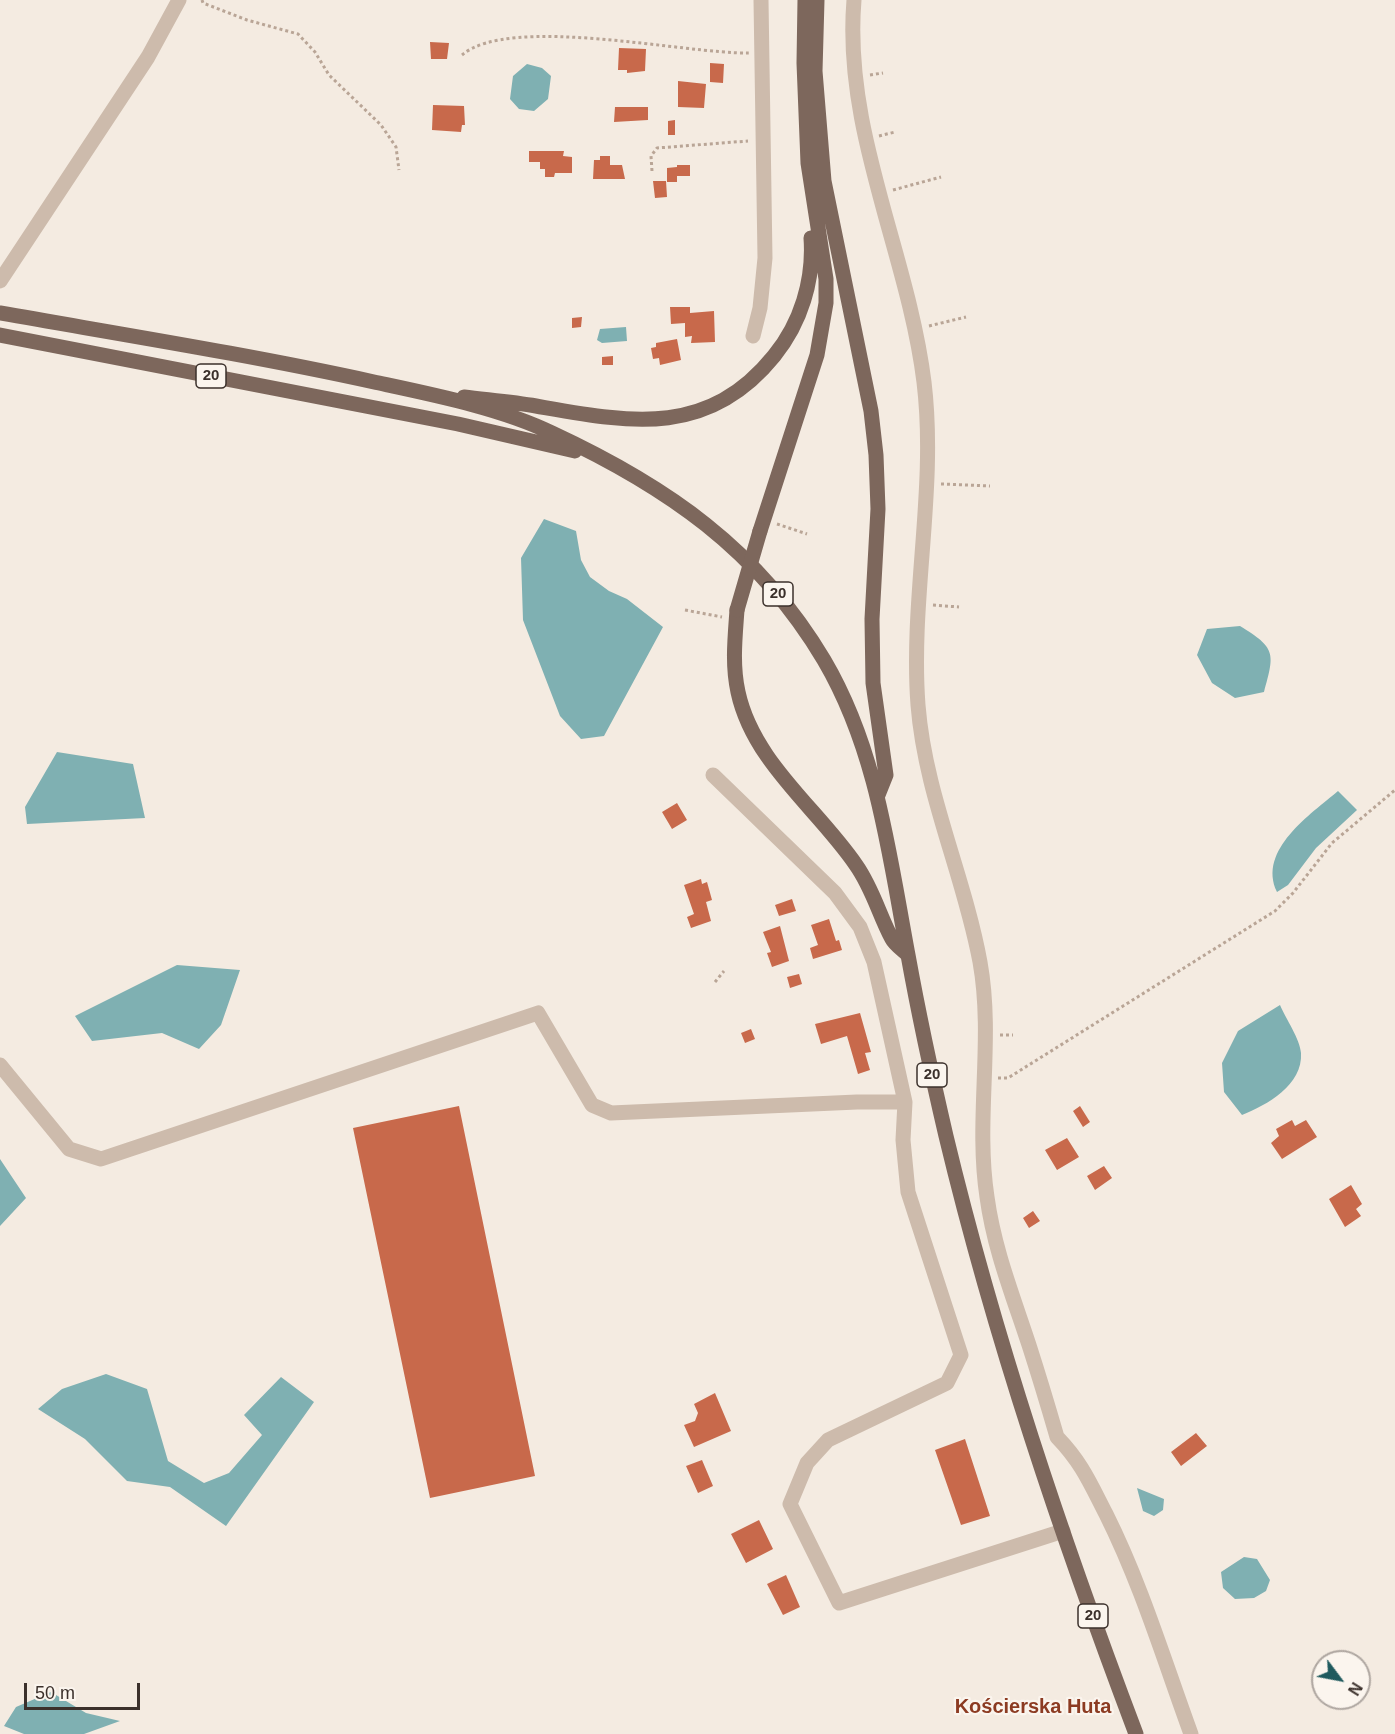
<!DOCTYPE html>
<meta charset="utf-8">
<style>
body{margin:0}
#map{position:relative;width:1395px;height:1734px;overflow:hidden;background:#f4ebe1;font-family:Helvetica,sans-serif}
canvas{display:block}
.north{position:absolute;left:1311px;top:1650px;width:60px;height:60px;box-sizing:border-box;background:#fbf5ee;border:2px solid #aea6a0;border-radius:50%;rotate:122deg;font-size:16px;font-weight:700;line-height:24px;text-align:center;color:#3b302b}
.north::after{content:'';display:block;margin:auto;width:21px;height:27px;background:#1f5a5e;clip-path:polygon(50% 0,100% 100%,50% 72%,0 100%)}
.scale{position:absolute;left:24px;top:1683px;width:116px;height:27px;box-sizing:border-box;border:3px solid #3b302b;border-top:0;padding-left:8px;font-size:18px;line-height:21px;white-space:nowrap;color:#3b302b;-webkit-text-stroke:4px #fbf5ee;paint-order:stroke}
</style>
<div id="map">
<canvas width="1395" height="1734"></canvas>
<div class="north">N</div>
<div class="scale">50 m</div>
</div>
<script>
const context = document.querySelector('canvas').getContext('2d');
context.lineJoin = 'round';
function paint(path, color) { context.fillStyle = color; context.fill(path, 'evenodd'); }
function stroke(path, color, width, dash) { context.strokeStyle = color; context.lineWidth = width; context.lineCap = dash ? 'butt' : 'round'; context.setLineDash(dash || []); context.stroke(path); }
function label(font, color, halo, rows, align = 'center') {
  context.font = font + ' Helvetica,sans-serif'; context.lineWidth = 4.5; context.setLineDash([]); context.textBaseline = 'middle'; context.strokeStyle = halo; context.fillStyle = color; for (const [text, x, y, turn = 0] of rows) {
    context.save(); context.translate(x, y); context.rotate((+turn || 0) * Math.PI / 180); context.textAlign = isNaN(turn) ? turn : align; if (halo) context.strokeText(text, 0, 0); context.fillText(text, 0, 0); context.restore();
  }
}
paint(new Path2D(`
 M 527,64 L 542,68 L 551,76 L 548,99 L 534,111 L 519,109 L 510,99 L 513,76 Z
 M 626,327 L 627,341 L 602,343 L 597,340 L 600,329 Z
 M 544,519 L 576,531 L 581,560 L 590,577 L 609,591 L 627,599 L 663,627 L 604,736 L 581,739 L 560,716 L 523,620 L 521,558 Z
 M 1240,626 C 1276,648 1275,653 1264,692 L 1235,698 L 1212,683 L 1197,655 L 1207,629 Z
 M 57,752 L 133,764 L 145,818 L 27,824 L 25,807 Z
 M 1338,791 L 1357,810 L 1316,848 L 1288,885 L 1277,892 C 1257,850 1311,814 1338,791 Z
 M 177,965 L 240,970 L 221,1025 L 199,1049 L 162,1033 L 92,1041 L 75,1016 Z
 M 1280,1005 C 1286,1019 1300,1039 1301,1053 C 1303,1085 1267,1105 1242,1115 L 1224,1092 L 1222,1063 L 1238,1031 Z
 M 0,1159 L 26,1198 L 0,1226 Z
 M 106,1374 L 147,1389 L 168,1461 L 204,1483 L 229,1473 L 262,1435 L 244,1415 L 281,1377 L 314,1402 L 226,1526 L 170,1487 L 127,1481 L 85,1439 L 38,1409 L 62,1389 Z
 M 1137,1488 L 1164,1499 L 1163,1510 L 1154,1516 L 1143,1511 Z
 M 1244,1557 L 1257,1559 L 1270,1580 L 1266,1591 L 1254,1598 L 1235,1599 L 1223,1588 L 1221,1572 Z
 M 51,1692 L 86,1713 L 120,1721 L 84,1734 L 24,1734 L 4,1726 L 16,1707 Z`), '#7fb0b2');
paint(new Path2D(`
 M 430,42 L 449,43 L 447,59 L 431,59 Z
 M 619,48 L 646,49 L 645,71 L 627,73 L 627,70 L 618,70 Z
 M 710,63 L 724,64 L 723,83 L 710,82 Z
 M 678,81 L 706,84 L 704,108 L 678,107 Z
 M 433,105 L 464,106 L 465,125 L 462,125 L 461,132 L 432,130 Z
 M 615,107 L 648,107 L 648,120 L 614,122 Z
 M 675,120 L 675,135 L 668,135 L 668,121 Z
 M 529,151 L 564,151 L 563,156 L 572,157 L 572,173 L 555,173 L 554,177 L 545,177 L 545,169 L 540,169 L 540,162 L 529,162 Z
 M 600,156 L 610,156 L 610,165 L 622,165 L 625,179 L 593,179 L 594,160 L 600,160 Z
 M 677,165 L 690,165 L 690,176 L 677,176 L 677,182 L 667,182 L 667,168 L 677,167 Z
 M 653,181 L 666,181 L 667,197 L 655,198 Z
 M 670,307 L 690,307 L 690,313 L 714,311 L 715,342 L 691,343 L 692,336 L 685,337 L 685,323 L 671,324 Z
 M 582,317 L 581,327 L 572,328 L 572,318 Z
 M 677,339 L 681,360 L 660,365 L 659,358 L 653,359 L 651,348 L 656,347 L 656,343 Z
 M 613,356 L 613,365 L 602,365 L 602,357 Z
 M 677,803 L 687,820 L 672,829 L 662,812 Z
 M 701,879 L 702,884 L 707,882 L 712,900 L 706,902 L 711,921 L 691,928 L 687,917 L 694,914 L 684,885 Z
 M 792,899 L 796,911 L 779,916 L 775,905 Z
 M 829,919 L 836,941 L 839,940 L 842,950 L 813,959 L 810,948 L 818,945 L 811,925 Z
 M 780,926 L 789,961 L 772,967 L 767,953 L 771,952 L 763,932 Z
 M 799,974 L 802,984 L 790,988 L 787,977 Z
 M 860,1013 L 871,1052 L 865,1053 L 870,1070 L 858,1074 L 847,1036 L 821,1044 L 815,1024 Z
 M 751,1029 L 755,1039 L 745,1043 L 741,1033 Z
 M 459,1106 L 535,1476 L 430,1498 L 353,1128 Z
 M 1080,1106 L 1090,1122 L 1083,1127 L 1073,1111 Z
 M 1292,1120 L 1295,1126 L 1306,1120 L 1317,1137 L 1282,1159 L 1271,1143 L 1279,1136 L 1276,1129 Z
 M 1067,1138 L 1079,1157 L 1057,1170 L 1045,1150 Z
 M 1104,1166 L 1112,1178 L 1095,1190 L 1087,1176 Z
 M 1351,1185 L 1362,1204 L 1356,1209 L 1361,1216 L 1345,1227 L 1329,1199 Z
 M 1033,1211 L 1040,1221 L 1029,1228 L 1023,1218 Z
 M 715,1393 L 731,1431 L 694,1447 L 684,1425 L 695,1421 L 698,1413 L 694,1404 Z
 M 1196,1433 L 1207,1446 L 1181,1466 L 1171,1452 Z
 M 965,1439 L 990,1516 L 961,1525 L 935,1450 Z
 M 702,1460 L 713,1486 L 698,1493 L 686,1466 Z
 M 759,1520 L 773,1549 L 746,1563 L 731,1534 Z
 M 786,1575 L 800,1607 L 783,1615 L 767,1584 Z`), '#c8694b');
stroke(new Path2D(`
 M 202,0 L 203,3 L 247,20 L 298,34 L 315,52 L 329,75 L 381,125 L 396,147 L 399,170
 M 462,55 C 510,14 685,54 749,53
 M 870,75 L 883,73
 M 879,136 L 895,132
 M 652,171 L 651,156 L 657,148 L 748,141
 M 893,190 L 941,177
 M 929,326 L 966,317
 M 941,484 L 990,486
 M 777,524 L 807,534
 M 933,605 L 959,607
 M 685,610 L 722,617
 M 715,982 L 724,971
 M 1000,1035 L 1013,1035
 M 998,1078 L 1008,1078 L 1275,911 L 1293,893 L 1332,843 L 1395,790`), '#b9a596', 3, [3, 3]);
stroke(new Path2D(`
 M 854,0 C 843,132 908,253 924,382 C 937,489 910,598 918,705 C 925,794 964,875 980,962 C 994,1040 975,1119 987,1197 C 994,1249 1013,1296 1029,1345 C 1039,1376 1048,1406 1057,1437 C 1082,1463 1090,1483 1106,1514 C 1141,1584 1164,1660 1191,1734
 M 0,281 L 148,57 L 179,0
 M 753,336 L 760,308 L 765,258 L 761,0
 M 713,775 L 835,893 L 860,927 L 874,962 L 905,1102 L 903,1140 L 908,1192 L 961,1355 L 947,1383 L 828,1440 L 807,1463 L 790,1504 L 839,1603 L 1063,1531
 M 0,1065 L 69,1149 L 101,1159 L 538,1013 L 592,1105 L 611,1113 L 857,1102 L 905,1102`), '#cdbbac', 15);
stroke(new Path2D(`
 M 817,0 L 815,71 L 824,181 L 871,411 L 876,455 L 878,509 L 872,619 L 873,683 L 886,775 L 878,795
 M 0,313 C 125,335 251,355 374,382 C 430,394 501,408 552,433 C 666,486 758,549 824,660 C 877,750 889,854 908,955 C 919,1016 932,1076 946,1136 C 995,1340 1062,1538 1136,1734
 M 0,335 L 458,424 L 575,451
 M 464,397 C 488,400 513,402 536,406 C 628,422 707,439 774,356 C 801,323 814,280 811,238
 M 760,531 L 817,355 L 826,303 L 826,279 L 808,163 L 804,63 L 805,0
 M 737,610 C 735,638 732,665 738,692 C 753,762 818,809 856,865 C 873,889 879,915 892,939 C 895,945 903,950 908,955`), '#7d675c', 15);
stroke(new Path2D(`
 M 737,610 L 760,531`), '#7d675c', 15);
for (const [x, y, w] of [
 [211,376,30],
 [778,594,30],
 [932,1075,30],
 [1093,1616,30]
]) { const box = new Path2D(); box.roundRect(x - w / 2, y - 12, w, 24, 4.5); context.fillStyle = '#fbf5ee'; context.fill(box); stroke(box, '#3b302b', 1.5); }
label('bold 15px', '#3b302b', null, [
 ["20",211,376],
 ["20",778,594],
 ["20",932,1075],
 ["20",1093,1616]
]);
label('bold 20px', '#8c3b22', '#fbf5ee', [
 ["Kościerska Huta",1033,1707]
]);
</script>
